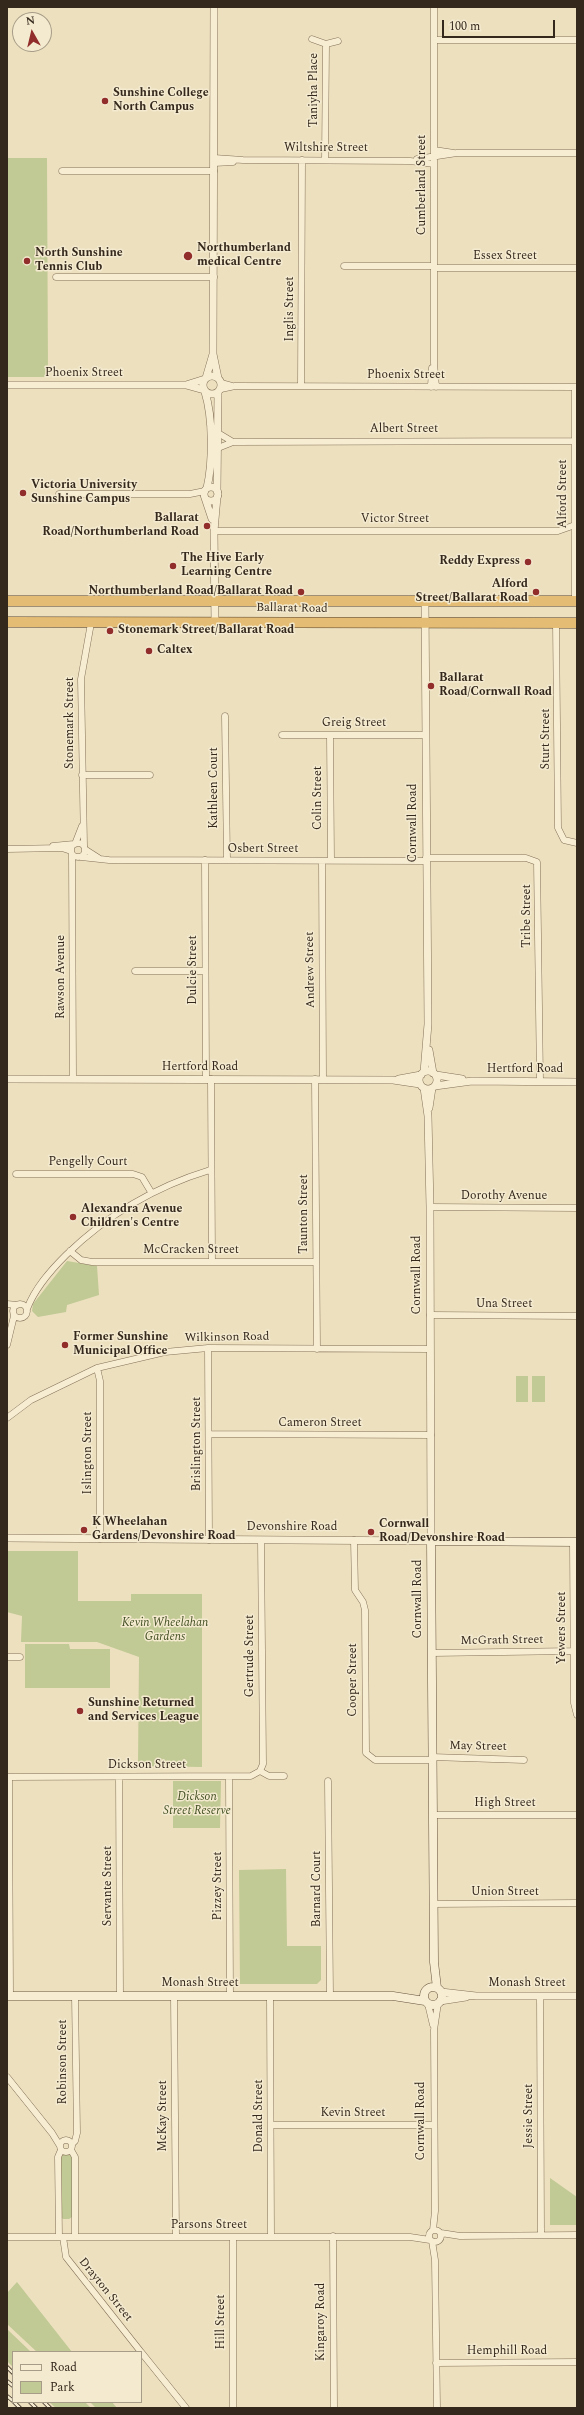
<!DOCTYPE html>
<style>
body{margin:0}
#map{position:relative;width:584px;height:2415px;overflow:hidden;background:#ece0bf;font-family:Spectral,serif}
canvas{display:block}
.frame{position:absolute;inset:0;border:8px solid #34281c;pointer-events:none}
.legend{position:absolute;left:12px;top:2351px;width:130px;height:52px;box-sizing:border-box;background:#f4eacf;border:1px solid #a79c87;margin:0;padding:5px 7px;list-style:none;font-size:12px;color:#34281c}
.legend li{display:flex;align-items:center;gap:8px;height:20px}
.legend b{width:20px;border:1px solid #a79c87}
.north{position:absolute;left:12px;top:12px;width:40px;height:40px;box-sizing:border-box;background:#f4eacf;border:1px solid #a79c87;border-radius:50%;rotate:352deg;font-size:11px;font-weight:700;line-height:16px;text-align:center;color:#34281c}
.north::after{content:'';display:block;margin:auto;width:14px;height:18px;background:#912d2b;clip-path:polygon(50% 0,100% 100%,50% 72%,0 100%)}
.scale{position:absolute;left:442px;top:20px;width:113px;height:18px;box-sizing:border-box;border:2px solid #34281c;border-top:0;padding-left:5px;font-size:12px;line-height:14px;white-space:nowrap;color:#34281c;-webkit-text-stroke:3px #f4eacf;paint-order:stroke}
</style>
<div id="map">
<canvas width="584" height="2415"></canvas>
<div class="frame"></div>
<ul class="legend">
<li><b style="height:5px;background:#f7edd2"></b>Road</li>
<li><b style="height:11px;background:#c1c994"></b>Park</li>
</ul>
<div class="north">N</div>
<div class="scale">100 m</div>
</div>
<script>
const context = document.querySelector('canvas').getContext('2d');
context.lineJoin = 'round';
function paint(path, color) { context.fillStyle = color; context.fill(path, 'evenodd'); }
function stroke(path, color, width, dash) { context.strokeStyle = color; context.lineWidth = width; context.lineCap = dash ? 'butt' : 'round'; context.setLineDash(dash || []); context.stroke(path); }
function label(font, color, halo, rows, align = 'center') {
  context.font = font + ' Spectral,serif'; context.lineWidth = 3; context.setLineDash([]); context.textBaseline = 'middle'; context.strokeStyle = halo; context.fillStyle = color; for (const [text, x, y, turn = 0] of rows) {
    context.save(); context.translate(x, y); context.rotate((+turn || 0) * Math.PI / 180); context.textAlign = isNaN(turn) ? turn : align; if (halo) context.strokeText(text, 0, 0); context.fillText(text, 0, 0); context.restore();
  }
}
paint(new Path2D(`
 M 7,158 L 47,158 L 48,377 L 7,377 Z
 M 67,1261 L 97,1266 L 99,1295 L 67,1305 L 66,1312 L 38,1317 L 32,1311 L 33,1304 Z
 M 516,1376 L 528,1376 L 528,1402 L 516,1402 Z
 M 532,1376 L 545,1376 L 545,1402 L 532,1402 Z
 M 7,1551 L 78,1551 L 78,1601 L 131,1601 L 131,1594 L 202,1594 L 202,1767 L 138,1766 L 139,1657 L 97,1642 L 21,1642 L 22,1616 L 7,1612 Z
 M 25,1644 L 69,1644 L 70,1649 L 110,1649 L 110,1688 L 25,1688 Z
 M 173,1781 L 221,1781 L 220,1828 L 173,1828 Z
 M 286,1869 L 287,1946 L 321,1946 L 321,1980 L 317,1984 L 240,1984 L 239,1870 Z
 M 62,2153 L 72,2155 L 72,2217 L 69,2219 L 63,2219 L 61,2217 L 61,2157 Z
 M 550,2178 L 577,2197 L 577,2225 L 550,2225 Z
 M 17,2282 L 72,2352 L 37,2352 L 7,2324 L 7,2293 Z
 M 7,2329 L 31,2352 L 13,2352 L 13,2367 L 7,2361 Z
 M 49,2402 L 85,2402 L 91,2408 L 56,2408 Z
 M 90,2402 L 112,2402 L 117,2408 L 96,2408 Z`), '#c1c994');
const minor = new Path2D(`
 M 434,7 L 434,363 L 436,387
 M 312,39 L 326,44 L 338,41
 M 434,40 L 577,40
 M 434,150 L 454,153
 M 214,158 L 243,160 L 410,161 L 434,164
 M 417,159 L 457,153 L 577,153
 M 325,160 L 326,44
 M 214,163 L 233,162
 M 62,171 L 214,171
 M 344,266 L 434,266
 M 434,268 L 577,268
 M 56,277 L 214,277
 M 221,383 L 232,386
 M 301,386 L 302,160
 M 431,387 L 432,368
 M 221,389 L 235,386 L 577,387
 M 218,433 L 233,442
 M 218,448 L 233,442 L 575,441
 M 59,494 L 190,494 L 205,491
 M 214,531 L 558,531 L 575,525
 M 575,601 L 575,387
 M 556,622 L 558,828 L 564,840 L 577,843
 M 225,716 L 227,860
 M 282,735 L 425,735
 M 330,735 L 331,860
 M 82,775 L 150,775
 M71 850a7 7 0 1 1 14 0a7 7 0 1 1-14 0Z
 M 75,844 L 82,826
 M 53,846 L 74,844
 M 84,846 L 81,679 L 91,623
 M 7,849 L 62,848 L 71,851
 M 86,850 L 100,859
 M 72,854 L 73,1079
 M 81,857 L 109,860 L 426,861
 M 426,858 L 526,858 L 537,862 L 540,1081
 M 205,860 L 206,1079
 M 322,861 L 323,1079
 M 135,971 L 205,971
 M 211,1079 L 212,1262
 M 315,1079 L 317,1349
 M 16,1174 L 133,1174 L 142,1177 L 151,1192
 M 430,1207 L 577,1208
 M 70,1251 L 81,1260 L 92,1262 L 316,1262
 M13 1311a7 7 0 1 1 14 0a7 7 0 1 1-14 0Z
 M 7,1304 L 17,1305
 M 27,1309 C 35,1288 50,1271 66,1255 C 108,1214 154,1187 210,1170
 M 430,1315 L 577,1316
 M 7,1345 L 14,1316
 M 208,1348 L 209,1540
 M 97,1368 L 100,1381 L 100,1539
 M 7,1418 L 31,1400 L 97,1368 L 165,1352 L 208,1348 L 430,1349
 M 209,1434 L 431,1435
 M 354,1540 L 355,1590 L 363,1602 L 365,1610 L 366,1753 L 375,1760 L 432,1760
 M 573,1542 L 574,1703 L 577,1715
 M 432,1653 L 574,1651
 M 7,1657 L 20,1657
 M 432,1757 L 524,1760
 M 260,1771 L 263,1764 L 261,1540
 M 7,1777 L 251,1776 L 260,1771 L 269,1776 L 284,1776
 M 9,1777 L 10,1996
 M 119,1777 L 120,1996
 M 229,1777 L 230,1996
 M 328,1781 L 330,1996
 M 433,1815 L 577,1815
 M 433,1904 L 577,1903
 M 174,1996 L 176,2236
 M 270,1996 L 271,2237
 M 540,1996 L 541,2235
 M 428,2004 L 433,2025
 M 7,2077 L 52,2133 L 60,2146
 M 271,2125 L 434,2125
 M60 2146a6 6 0 1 1 12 0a6 6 0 1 1-12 0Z
 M 72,2144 L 75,2141 L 77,2133 L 75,1996
 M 71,2150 L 75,2157 L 75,2236
 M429 2236a6 6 0 1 1 12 0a6 6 0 1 1-12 0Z
 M 433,2230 L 435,2211 L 434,2030 L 438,2003
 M 441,2233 L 460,2236 L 577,2235
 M 333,2236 L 334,2408
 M 7,2237 L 410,2237 L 430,2240
 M 59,2237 L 58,2157 L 61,2150
 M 63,2237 L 66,2257 L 141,2352
 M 233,2237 L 233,2408
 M 432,2241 L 435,2260 L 437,2408
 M 141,2352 L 186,2408
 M 436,2363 L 577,2362`);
const tertiary = new Path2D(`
 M 214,7 L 213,354 L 218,378
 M203 385a9 9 0 1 1 18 0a9 9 0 1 1-18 0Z
 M 206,378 L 213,354
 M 7,385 L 186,385 L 205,379
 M 186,385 L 204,390
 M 205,392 C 213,418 213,462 207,488
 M204 494a7 7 0 1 1 14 0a7 7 0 1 1-14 0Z
 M 217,491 L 218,393
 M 205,498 L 212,519
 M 215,623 L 214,531 L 217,497
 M 429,1050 L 433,1073
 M419 1080a9 9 0 1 1 18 0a9 9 0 1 1-18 0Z
 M 424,1072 L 428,1024 L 425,601
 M 436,1075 L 462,1079
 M 7,1079 L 393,1080 L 420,1084
 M 399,1079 L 421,1075
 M 435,1086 L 472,1081 L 577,1082
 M 429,1108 L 432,1088
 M 7,1538 L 431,1541 L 430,1207 L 428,1116 L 424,1088
 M 441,1992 L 476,1996 L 577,1996
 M 440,2001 L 466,1997`);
const secondary = new Path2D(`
 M424 1996a9 9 0 1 1 18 0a9 9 0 1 1-18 0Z
 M 437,1988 L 434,1962 L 431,1541 L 577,1542
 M 7,1996 L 393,1996 L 425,2001`);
const trunk = new Path2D(`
 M 7,601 L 577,601
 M 7,622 L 577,623`);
stroke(minor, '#847158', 7);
stroke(tertiary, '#847158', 8);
stroke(secondary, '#66523c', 9);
stroke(trunk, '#523f2d', 11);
stroke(minor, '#f7edd2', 6);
stroke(tertiary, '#f7edd2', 7);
stroke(secondary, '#f7edd2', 8);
stroke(trunk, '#e4bc74', 10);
const rail = new Path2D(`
 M 7,2367 L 13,2373
 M 7,2381 L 13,2386
 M 7,2396 L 13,2401
 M 14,2402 L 20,2408
 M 30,2402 L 36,2408
 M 44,2402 L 50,2408`);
stroke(rail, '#34281c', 4);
stroke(rail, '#f4eacf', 2.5, [8]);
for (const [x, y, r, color] of [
 [105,101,4,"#912d2b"],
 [188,256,5,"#912d2b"],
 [27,261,4,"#912d2b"],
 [23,493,4,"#912d2b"],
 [207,526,4,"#912d2b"],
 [528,562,4,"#912d2b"],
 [173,566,4,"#912d2b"],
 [301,592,4,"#912d2b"],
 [536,592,4,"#912d2b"],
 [110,631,4,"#912d2b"],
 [149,651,4,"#912d2b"],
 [431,686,4,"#912d2b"],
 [73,1217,4,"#912d2b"],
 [65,1345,4,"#912d2b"],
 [84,1530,4,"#912d2b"],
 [371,1532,4,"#912d2b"],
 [80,1711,4,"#912d2b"]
]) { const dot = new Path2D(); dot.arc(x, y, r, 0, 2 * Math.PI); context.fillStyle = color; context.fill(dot); stroke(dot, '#f4eacf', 1.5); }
label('12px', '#34281c', '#f4eacf', [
 ["Taniyha Place",315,90,-90],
 ["Wiltshire Street",326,149],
 ["Cumberland Street",423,185,-90],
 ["Essex Street",505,257],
 ["Inglis Street",291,309,-90],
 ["Phoenix Street",84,374],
 ["Phoenix Street",406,376],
 ["Albert Street",404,430],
 ["Alford Street",564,494,-90],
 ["Victor Street",395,520],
 ["Ballarat Road",292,609,1],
 ["Stonemark Street",71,723,-90],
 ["Greig Street",354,724],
 ["Sturt Street",547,739,-90],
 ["Kathleen Court",215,788,-90],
 ["Colin Street",319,798,-90],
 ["Cornwall Road",414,823,-90],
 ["Osbert Street",263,850],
 ["Tribe Street",528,916,-90],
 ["Dulcie Street",194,970,-90],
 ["Andrew Street",311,970,-91],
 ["Rawson Avenue",62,977,-90],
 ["Hertford Road",200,1068],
 ["Hertford Road",525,1070],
 ["Pengelly Court",88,1163],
 ["Dorothy Avenue",504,1197],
 ["Taunton Street",305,1214,-90],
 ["McCracken Street",191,1251],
 ["Cornwall Road",418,1275,-90],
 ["Una Street",504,1305],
 ["Wilkinson Road",227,1338,-1],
 ["Cameron Street",320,1424],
 ["Brislington Street",198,1444,-90],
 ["Islington Street",89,1453,-90],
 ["Devonshire Road",292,1528],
 ["Cornwall Road",419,1599,-90],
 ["Yewers Street",563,1628,-90],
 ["McGrath Street",502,1641,-1],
 ["Gertrude Street",251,1656,-90],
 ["Cooper Street",354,1680,-90],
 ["May Street",478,1747,1],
 ["Dickson Street",147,1766],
 ["High Street",505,1804],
 ["Servante Street",109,1886,-90],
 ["Pizzey Street",219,1886,-90],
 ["Barnard Court",318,1889,-90],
 ["Union Street",505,1893],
 ["Monash Street",200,1984],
 ["Monash Street",527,1984],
 ["Robinson Street",64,2062,-90],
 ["Kevin Street",353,2114],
 ["McKay Street",164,2116,-90],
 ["Donald Street",260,2116,-90],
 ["Jessie Street",530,2116,-90],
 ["Cornwall Road",422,2121,-90],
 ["Parsons Street",209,2226],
 ["Drayton Street",105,2290,51],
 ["Hill Street",222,2322,-90],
 ["Kingaroy Road",322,2322,-90],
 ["Hemphill Road",507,2352]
]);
label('bold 12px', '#34281c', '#f4eacf', [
 ["Sunshine College",113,94],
 ["North Campus",113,108],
 ["Northumberland",197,249],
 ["medical Centre",197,263],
 ["North Sunshine",35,254],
 ["Tennis Club",35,268],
 ["Victoria University",31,486],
 ["Sunshine Campus",31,500],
 ["Ballarat",199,519,"right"],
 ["Road/Northumberland Road",199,533,"right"],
 ["The Hive Early",181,559],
 ["Learning Centre",181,573],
 ["Reddy Express",520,562,"right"],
 ["Alford",528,585,"right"],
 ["Street/Ballarat Road",528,599,"right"],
 ["Northumberland Road/Ballarat Road",293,592,"right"],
 ["Stonemark Street/Ballarat Road",118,631],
 ["Caltex",157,651],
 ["Ballarat",439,679],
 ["Road/Cornwall Road",439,693],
 ["Alexandra Avenue",81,1210],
 ["Children's Centre",81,1224],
 ["Former Sunshine",73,1338],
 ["Municipal Office",73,1352],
 ["K Wheelahan",92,1523],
 ["Gardens/Devonshire Road",92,1537],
 ["Cornwall",379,1525],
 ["Road/Devonshire Road",379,1539],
 ["Sunshine Returned",88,1704],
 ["and Services League",88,1718]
], 'left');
label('italic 12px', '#435024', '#f4eacf', [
 ["Kevin Wheelahan",165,1624],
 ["Gardens",165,1638],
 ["Dickson",197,1798],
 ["Street Reserve",197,1812]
]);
</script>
